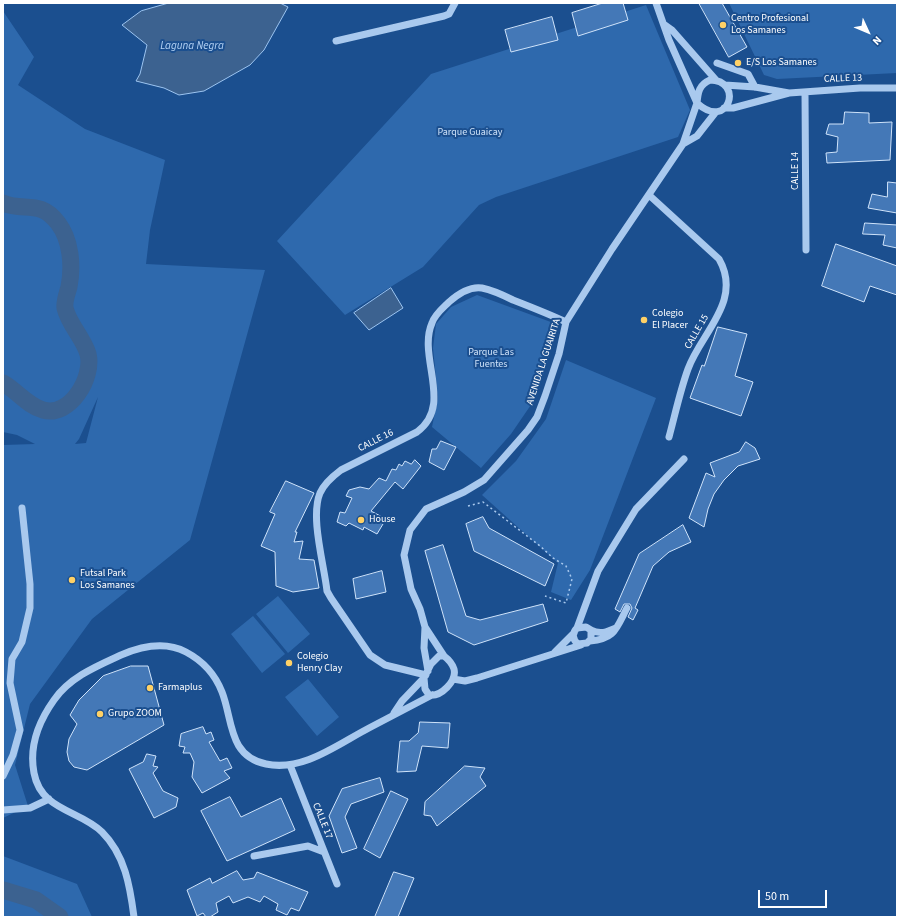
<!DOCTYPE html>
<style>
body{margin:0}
#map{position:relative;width:900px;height:920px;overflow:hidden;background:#1b4f8f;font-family:"Source Sans 3",sans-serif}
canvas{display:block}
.frame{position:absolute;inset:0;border:4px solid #fff;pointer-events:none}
.north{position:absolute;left:848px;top:12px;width:40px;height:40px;-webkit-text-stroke:3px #1b4f8f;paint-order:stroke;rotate:134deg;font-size:11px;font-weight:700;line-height:16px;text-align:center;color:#fff}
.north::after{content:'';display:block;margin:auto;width:14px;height:18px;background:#fff;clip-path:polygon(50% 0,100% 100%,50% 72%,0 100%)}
.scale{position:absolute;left:758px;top:890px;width:69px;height:18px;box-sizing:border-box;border:2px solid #fff;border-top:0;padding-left:5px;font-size:12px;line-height:14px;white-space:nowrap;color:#fff;-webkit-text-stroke:3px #1b4f8f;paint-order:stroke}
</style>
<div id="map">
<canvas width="900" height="920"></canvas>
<div class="frame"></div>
<div class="north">N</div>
<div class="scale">50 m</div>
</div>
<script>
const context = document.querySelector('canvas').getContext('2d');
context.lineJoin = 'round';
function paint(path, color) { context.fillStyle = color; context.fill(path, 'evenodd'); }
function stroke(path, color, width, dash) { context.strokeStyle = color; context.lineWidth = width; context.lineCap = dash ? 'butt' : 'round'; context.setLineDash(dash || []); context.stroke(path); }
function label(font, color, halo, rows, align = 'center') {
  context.font = font + ' "Source Sans 3",sans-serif'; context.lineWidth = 4; context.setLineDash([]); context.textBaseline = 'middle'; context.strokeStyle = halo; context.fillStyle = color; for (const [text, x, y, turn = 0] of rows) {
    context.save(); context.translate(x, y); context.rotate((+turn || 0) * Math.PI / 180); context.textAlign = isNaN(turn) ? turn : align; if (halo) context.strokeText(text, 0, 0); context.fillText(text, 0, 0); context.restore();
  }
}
paint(new Path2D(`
 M 729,3 L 897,3 L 897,73 L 777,79 L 764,75 Z
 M 646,5 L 690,110 L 678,137 L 496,197 L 479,205 L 423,267 L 345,315 L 277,241 L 431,74 Z
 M 3,11 L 34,57 L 18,85 L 85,129 L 165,160 L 150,230 L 146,264 L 265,270 L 190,540 L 92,619 L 30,704 L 15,765 L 28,806 L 3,818 L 3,445 L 35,444 L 17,435 L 3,432 ZM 98,397 L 86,443 L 75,444 L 79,439 Z
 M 477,295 L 559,325 L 537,396 L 511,434 L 481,468 L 432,427 L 438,398 L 433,348 L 436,324 L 451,307 Z
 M 566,360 L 656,398 L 590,570 L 571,600 L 551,592 L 558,563 L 482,495 L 516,461 L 546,419 Z
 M 278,596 L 310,634 L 288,653 L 256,614 Z
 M 253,616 L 285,654 L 262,673 L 231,634 Z
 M 308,679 L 339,717 L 317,736 L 285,697 Z
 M 3,856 L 77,884 L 92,917 L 3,917 Z`), '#2e69ad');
const water = new Path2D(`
 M 169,3 L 280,3 L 288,7 L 264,50 L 250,65 L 204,91 L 179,95 L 164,88 L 136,81 L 140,74 L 147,45 L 122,25 L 141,11 Z
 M 391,288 L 403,308 L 369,330 L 354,313 Z`);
paint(water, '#3c6290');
stroke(water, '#9cc4f0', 1);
stroke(new Path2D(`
 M 3,203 C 24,212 40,199 58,223 C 71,240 73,266 69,287 C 67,294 64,302 65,308 C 69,325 83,337 88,354 C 94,377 70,418 43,410 C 28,406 17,391 3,383
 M 3,890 L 36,900 L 60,917`), '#3c6290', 17);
const building = new Path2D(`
 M 603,3 L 623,3 L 628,20 L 578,36 L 572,13 Z
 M 699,3 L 722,3 L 747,47 L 729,57 Z
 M 552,17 L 558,40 L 511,52 L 505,30 Z
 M 845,112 L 869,113 L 869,123 L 892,122 L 890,160 L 827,163 L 826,153 L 837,152 L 838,137 L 826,134 L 829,124 L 843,124 Z
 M 888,182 L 897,183 L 897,213 L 868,208 L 872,194 L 887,197 Z
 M 865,223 L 897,225 L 897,248 L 883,245 L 885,235 L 863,234 Z
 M 836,244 L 897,266 L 897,295 L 870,286 L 864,302 L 822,286 Z
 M 718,327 L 747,334 L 735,376 L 753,382 L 741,416 L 690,398 L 702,365 L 704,366 Z
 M 441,441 L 456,447 L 444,470 L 429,462 L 432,449 L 436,449 Z
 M 746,442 L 755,448 L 760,459 L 738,466 L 724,480 L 714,494 L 708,509 L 704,527 L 689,518 L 706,473 L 715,477 L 710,463 L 739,452 Z
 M 415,460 L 421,466 L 403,489 L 395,482 L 371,511 L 386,519 L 377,534 L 364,527 L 363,530 L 349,523 L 346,526 L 337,522 L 340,512 L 345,513 L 352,498 L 346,496 L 349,490 L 360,487 L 369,489 L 379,478 L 386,481 L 392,469 L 396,470 L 399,464 L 402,466 L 405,461 L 411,464 Z
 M 286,481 L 314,493 L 295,532 L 297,532 L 294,542 L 303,541 L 299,559 L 314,560 L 319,588 L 293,592 L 276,586 L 275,552 L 261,546 L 275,514 L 270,512 Z
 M 483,517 L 489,528 L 554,564 L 545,586 L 474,551 L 466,524 Z
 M 683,525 L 691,542 L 669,552 L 653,566 L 635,608 L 638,610 L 633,620 L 628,617 L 632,608 L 630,604 L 624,604 L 620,612 L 615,609 L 639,554 Z
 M 443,545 L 466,616 L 480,620 L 543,604 L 548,621 L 474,645 L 448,632 L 425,551 Z
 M 382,571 L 386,592 L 356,599 L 353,579 Z
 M 131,666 L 148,666 L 164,725 L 87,770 L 74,767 L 69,761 L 67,752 L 69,739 L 77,724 L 70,715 L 79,700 L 103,676 Z
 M 420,722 L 450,723 L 448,748 L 422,746 L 416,771 L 397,772 L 400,741 L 409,741 L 418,733 Z
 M 203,727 L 206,734 L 211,732 L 214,740 L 209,742 L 220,761 L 227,758 L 232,768 L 224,771 L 230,778 L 202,793 L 192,777 L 194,762 L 190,753 L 183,753 L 185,747 L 179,746 L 181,734 Z
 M 147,754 L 156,756 L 153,766 L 158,767 L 153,773 L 163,791 L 178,798 L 176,807 L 154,818 L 129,769 L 143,762 Z
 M 465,766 L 485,768 L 480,777 L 486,786 L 437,826 L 431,816 L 424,815 L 425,802 Z
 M 380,778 L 384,792 L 351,804 L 345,817 L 357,848 L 342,853 L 329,816 L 342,789 Z
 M 391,791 L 408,799 L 380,858 L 364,849 Z
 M 230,797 L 241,817 L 281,798 L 295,830 L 227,861 L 201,811 Z
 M 237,871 L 243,880 L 254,878 L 257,872 L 308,892 L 299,911 L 291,908 L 287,915 L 276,910 L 278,904 L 264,896 L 260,902 L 248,897 L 233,903 L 229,896 L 216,903 L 218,912 L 210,917 L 206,917 L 203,913 L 197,916 L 187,890 L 210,878 L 212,883 Z
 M 394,872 L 414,878 L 398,917 L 375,917 Z`);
paint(building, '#4478b7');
stroke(building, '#cfe3fa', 1);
stroke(new Path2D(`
 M 468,506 L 483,502 L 540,546 L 553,558 L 566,566 L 572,579 L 566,603 L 545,596`), '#a9c9ee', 1.5, [2, 3]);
stroke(new Path2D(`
 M 665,25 L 672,30 L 716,80
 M 336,41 L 444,16 L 449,14 L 455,3
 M 717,63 L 748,74 L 755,87
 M 710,80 C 744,80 729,132 697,103 C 698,92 699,85 710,80 Z
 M 725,85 L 755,87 L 789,93
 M 805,92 L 806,250
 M 724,108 L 733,108 L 789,93 L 860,88 L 897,88
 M 683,144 L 697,136 L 715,113
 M 649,195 L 719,259 C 743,301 701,333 688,369 C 680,391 675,415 669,437
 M 425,627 L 444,656
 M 577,628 L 586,627 L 591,630 L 591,639 L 587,643 L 578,644 C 572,639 572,633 577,628 L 598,571 L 636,509 L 684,459
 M 591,630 C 600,635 607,632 616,628
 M 590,641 C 615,639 616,629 627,608
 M 555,652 L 574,633
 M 428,671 L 424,648 L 425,627 L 420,609 L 411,589 L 404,555 L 410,530 L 426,509 L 464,492 L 484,480 L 528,430 L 537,417 L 545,396 L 559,354 L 566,322 L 612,249 L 683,144 L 697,103 L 669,40 L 656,3
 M 426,675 L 385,665 L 370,655 L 331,598 L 327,591 C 324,564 310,517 320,493 C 324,484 333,476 341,470 L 417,432 C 454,405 417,357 432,323 C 435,314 443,308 449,302 C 458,294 469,286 482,288 C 492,290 503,295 513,300 C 531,307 549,314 566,322
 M 453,679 L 465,681 L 477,678 L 581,645
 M 394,713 L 402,701 L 424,678 L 431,664 L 439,656 L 444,656 C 448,659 452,663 454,669 C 457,681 441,697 429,695 L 425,689 L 424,678
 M 290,765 L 337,884
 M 3,776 L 13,755 L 20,730 L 10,683 L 12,659 L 22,642 L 30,608 L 30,584 L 22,508
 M 3,810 L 30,808 L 49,799
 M 254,856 L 308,846 L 324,852
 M 134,917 C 130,886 125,855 102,832 C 80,810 41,811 34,773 C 29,747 39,721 54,700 C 70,677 97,666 121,655 C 142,646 165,641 186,652 C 203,661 215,674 222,692 C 233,720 228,756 266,764 C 303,772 338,744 369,728 C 390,717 411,706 432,695`), '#a9c9ee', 7);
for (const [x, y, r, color] of [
 [723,25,4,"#ffd166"],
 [738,63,4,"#ffd166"],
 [644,320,4,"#ffd166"],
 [361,520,4,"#ffd166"],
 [72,580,4,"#ffd166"],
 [289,663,4,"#ffd166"],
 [150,688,4,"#ffd166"],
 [100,714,4,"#ffd166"]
]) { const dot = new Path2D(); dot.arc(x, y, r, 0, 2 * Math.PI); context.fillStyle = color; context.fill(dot); stroke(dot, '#1b4f8f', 1.5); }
label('10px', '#fff', '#1b4f8f', [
 ["Centro Profesional",731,19],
 ["Los Samanes",731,31],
 ["E/S Los Samanes",746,63],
 ["Colegio",652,314],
 ["El Placer",652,326],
 ["House",369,520],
 ["Futsal Park",80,574],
 ["Los Samanes",80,586],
 ["Colegio",297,657],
 ["Henry Clay",297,669],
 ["Farmaplus",158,688],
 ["Grupo ZOOM",108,714]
], 'left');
label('10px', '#fff', '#1b4f8f', [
 ["CALLE 13",843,79,-2],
 ["CALLE 14",796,171,-90],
 ["CALLE 15",697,332,-60],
 ["AVENIDA LA GUAIRITA",544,362,-72],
 ["CALLE 16",376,441,-27],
 ["CALLE 17",322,821,68]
]);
label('10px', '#cfe3fa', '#1b4f8f', [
 ["Parque Guaicay",470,133],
 ["Parque Las",491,353],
 ["Fuentes",491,365]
]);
label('italic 11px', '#b5d3f5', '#1b4f8f', [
 ["Laguna Negra",192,47]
]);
</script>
